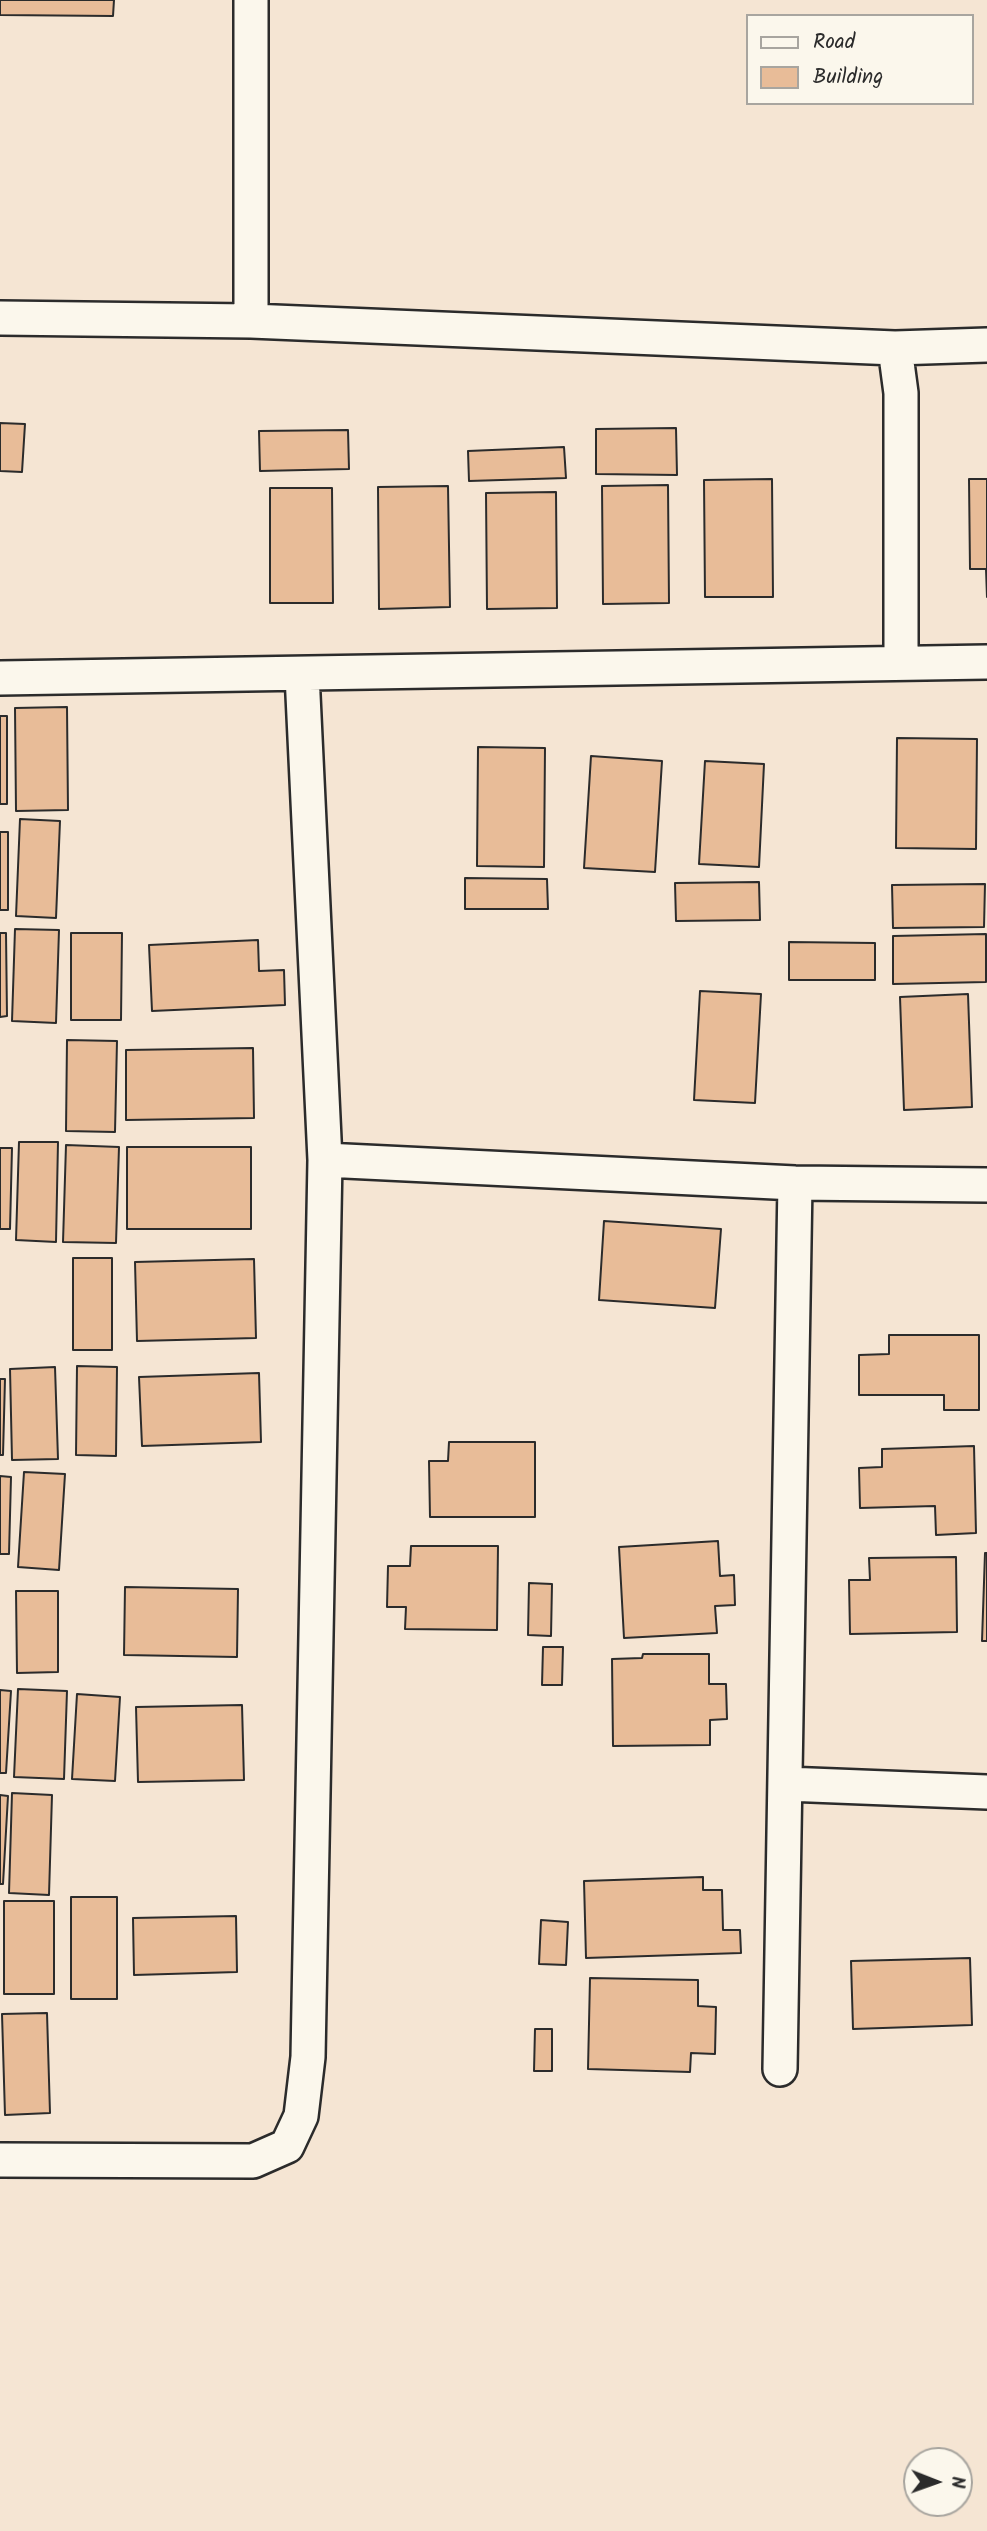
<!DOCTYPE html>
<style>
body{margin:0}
#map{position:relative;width:987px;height:2531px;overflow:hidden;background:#f5e5d3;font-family:Kalam,sans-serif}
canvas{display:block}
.legend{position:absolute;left:746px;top:14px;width:228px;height:91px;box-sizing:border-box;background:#fbf7ec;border:2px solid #a8a59f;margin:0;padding:9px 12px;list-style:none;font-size:21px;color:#2b2b2b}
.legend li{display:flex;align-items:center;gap:14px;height:35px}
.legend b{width:35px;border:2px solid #a8a59f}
.north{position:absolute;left:903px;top:2447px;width:70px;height:70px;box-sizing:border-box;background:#fbf7ec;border:2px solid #a8a59f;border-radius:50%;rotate:91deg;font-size:19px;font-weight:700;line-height:28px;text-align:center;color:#2b2b2b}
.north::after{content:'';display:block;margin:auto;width:24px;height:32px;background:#2b2b2b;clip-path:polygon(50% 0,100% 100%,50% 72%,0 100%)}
</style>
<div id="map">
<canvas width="987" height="2531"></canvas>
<ul class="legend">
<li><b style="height:9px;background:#fbf7ec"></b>Road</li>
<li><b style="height:19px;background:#e8bc98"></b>Building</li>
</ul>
<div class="north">N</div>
</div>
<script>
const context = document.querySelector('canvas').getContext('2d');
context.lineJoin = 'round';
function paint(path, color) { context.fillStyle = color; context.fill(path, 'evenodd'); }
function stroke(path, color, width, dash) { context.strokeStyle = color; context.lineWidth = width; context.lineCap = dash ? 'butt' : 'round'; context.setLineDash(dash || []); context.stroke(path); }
const building = new Path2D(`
 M 0,0 L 114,0 L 113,16 L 0,15 Z
 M 0,423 L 25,424 L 22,472 L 0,471 Z
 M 676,428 L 677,475 L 596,474 L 596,429 Z
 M 348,430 L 349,469 L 260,471 L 259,431 Z
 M 564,447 L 566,478 L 469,481 L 468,451 Z
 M 772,479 L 773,597 L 705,597 L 704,480 Z
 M 969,479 L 987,479 L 987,597 L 986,569 L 970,569 Z
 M 668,485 L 669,603 L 603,604 L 602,486 Z
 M 448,486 L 450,607 L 379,609 L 378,487 Z
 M 270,488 L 332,488 L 333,603 L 270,603 Z
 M 556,492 L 557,608 L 487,609 L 486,493 Z
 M 67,707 L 68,810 L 16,811 L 15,708 Z
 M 0,716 L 7,716 L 7,804 L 0,804 Z
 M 897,738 L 977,739 L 976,849 L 896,848 Z
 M 478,747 L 545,748 L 544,867 L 477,866 Z
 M 591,756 L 662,761 L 655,872 L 584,868 Z
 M 705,761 L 764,764 L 759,867 L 699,864 Z
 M 20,819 L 60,821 L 56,918 L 16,916 Z
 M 0,832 L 8,832 L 8,910 L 0,910 Z
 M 465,878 L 547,879 L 548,909 L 465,909 Z
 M 759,882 L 760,920 L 676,921 L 675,883 Z
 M 985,884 L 984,927 L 893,928 L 892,885 Z
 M 15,929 L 59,930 L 56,1023 L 12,1021 Z
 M 0,933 L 6,933 L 7,1016 L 0,1017 Z
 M 71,933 L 122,933 L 121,1020 L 71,1020 Z
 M 986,934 L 986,982 L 893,984 L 893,936 Z
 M 258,940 L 259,971 L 284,970 L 285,1005 L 152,1011 L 149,945 Z
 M 789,942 L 875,943 L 875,980 L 789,980 Z
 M 700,991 L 761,994 L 755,1103 L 694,1100 Z
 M 968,994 L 972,1107 L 904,1110 L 900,997 Z
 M 67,1040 L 117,1041 L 115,1132 L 66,1131 Z
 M 253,1048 L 254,1118 L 126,1120 L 126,1050 Z
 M 19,1142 L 58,1142 L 56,1242 L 16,1240 Z
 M 66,1145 L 119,1147 L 116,1243 L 63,1242 Z
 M 127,1147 L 251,1147 L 251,1229 L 127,1229 Z
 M 0,1148 L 12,1148 L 10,1229 L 0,1229 Z
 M 604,1221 L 721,1229 L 715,1308 L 599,1300 Z
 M 73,1258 L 112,1258 L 112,1350 L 73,1350 Z
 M 254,1259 L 256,1338 L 137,1341 L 135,1262 Z
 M 889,1335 L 979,1335 L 979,1410 L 944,1410 L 944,1395 L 859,1395 L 859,1355 L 889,1354 Z
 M 77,1366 L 117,1367 L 116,1456 L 76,1455 Z
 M 55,1367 L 58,1459 L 12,1460 L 10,1369 Z
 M 259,1373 L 261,1442 L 142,1446 L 139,1377 Z
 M 0,1379 L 5,1379 L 3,1455 L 0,1455 Z
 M 449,1442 L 535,1442 L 535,1517 L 430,1517 L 429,1461 L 448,1461 Z
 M 974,1446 L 976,1533 L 936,1535 L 935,1506 L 860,1508 L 859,1468 L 882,1467 L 882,1449 Z
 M 24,1472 L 65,1474 L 59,1570 L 18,1567 Z
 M 0,1476 L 11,1477 L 9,1554 L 0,1554 Z
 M 718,1541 L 720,1576 L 734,1575 L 735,1605 L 715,1606 L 717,1633 L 624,1638 L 619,1547 Z
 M 411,1546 L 498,1546 L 497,1630 L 405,1629 L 406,1607 L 387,1607 L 388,1566 L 410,1566 Z
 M 985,1553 L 987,1553 L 987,1641 L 982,1641 Z
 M 956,1557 L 957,1632 L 850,1634 L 849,1580 L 870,1580 L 869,1558 Z
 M 529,1583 L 552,1584 L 551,1636 L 528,1635 Z
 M 125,1587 L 238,1589 L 237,1657 L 124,1655 Z
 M 16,1591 L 58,1591 L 58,1672 L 17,1673 Z
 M 543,1647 L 563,1647 L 562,1685 L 542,1685 Z
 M 643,1654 L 709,1654 L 709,1684 L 726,1684 L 727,1719 L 710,1720 L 710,1745 L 613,1746 L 612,1659 L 642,1658 Z
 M 18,1689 L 67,1691 L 64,1779 L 14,1777 Z
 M 0,1690 L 11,1691 L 6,1773 L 0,1773 Z
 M 77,1694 L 120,1697 L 115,1781 L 72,1779 Z
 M 242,1705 L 244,1780 L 138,1782 L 136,1707 Z
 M 12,1793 L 52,1795 L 49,1895 L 9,1893 Z
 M 0,1795 L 8,1796 L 3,1884 L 0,1884 Z
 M 703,1877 L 703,1890 L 722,1890 L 723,1930 L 740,1930 L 741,1953 L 586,1958 L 584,1881 Z
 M 71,1897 L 117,1897 L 117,1999 L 71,1999 Z
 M 4,1901 L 54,1901 L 54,1994 L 4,1994 Z
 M 236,1916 L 237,1972 L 134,1975 L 133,1918 Z
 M 541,1920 L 568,1922 L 566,1965 L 539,1964 Z
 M 970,1958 L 972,2025 L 853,2029 L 851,1961 Z
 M 590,1978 L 698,1980 L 698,2006 L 716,2007 L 715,2054 L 691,2053 L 690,2072 L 588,2069 Z
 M 47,2013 L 50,2113 L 5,2115 L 2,2014 Z
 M 535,2029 L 552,2029 L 552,2071 L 534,2071 Z`);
paint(building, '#e8bc98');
stroke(building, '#2b2b2b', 2);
const street = new Path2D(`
 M 0,318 L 251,321 L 895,348 L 987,345
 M 251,321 L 251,0
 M 895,348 L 901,393 L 901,663
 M 0,678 L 987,662
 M 325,1160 L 795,1183 L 987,1185
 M 786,1784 L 987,1792
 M 780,2069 L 795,1183
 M 0,2160 L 253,2161 L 287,2146 L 301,2116 L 308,2057 L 325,1160 L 302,674`);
stroke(street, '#2b2b2b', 38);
stroke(street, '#fbf7ec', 33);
</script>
